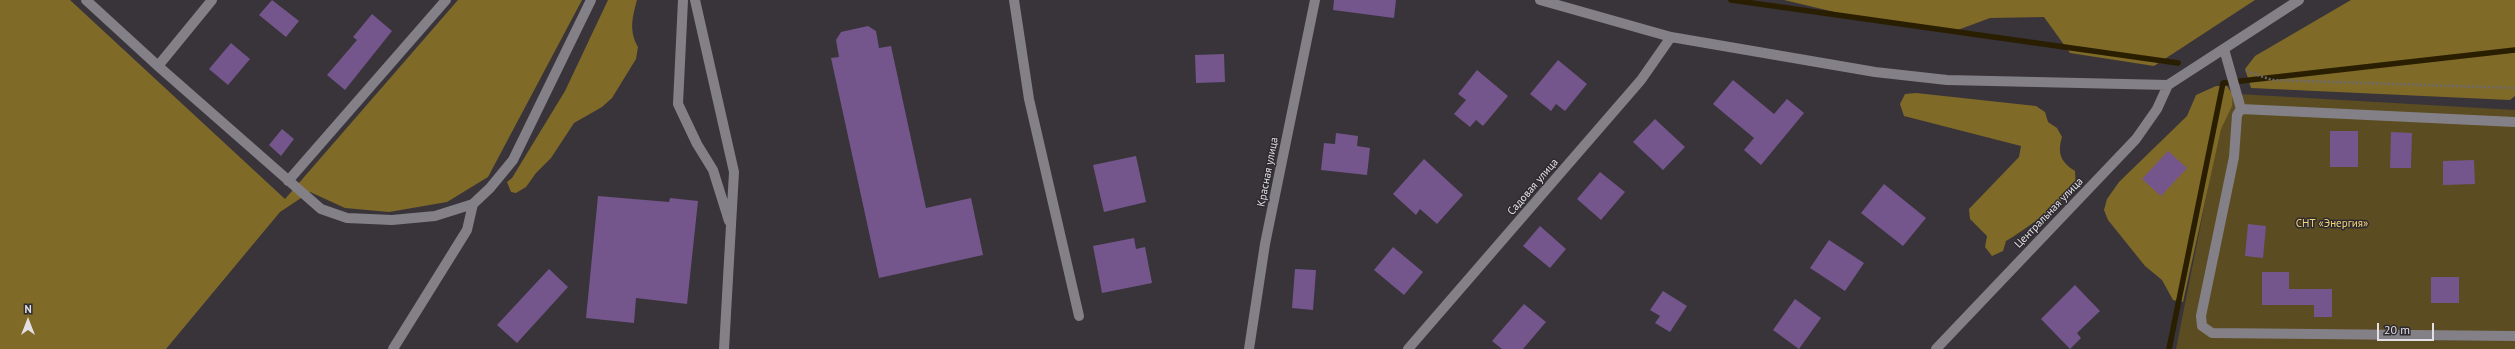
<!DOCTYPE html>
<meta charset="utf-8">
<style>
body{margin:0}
#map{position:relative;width:2515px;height:349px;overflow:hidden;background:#38343a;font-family:"PT Sans",sans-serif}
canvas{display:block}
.north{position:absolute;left:8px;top:301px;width:40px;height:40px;-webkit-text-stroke:3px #2d2a30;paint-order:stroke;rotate:0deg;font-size:11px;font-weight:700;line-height:16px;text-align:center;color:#e2e0e4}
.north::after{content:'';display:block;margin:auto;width:14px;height:18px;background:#e2e0e4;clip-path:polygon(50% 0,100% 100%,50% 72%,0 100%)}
.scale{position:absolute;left:2377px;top:323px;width:57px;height:18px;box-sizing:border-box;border:2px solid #e2e0e4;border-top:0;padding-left:5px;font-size:12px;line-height:14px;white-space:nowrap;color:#e2e0e4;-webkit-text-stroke:3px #2d2a30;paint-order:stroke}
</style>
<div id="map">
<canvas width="2515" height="349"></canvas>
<div class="north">N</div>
<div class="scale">20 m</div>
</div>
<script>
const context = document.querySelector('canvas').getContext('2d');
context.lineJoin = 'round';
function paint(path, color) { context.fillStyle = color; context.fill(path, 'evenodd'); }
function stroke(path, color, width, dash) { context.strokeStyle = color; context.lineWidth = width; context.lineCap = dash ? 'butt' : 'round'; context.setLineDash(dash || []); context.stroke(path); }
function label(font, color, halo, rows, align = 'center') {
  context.font = font + ' "PT Sans",sans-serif'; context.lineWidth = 3; context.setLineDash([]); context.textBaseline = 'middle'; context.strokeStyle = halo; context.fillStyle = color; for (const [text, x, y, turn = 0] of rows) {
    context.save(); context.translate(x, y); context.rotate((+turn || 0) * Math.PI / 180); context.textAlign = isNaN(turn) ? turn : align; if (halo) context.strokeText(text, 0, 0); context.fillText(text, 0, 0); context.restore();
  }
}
paint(new Path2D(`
 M 2238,94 L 2515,110 L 2515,349 L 2176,349 L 2223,112 Z`), '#5b4c22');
paint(new Path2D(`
 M 0,0 L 70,0 L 285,199 L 458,0 L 582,0 L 488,177 L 447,202 L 389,212 L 345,208 L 310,192 L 280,212 L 166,349 L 0,349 Z
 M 608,0 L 637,0 C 632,18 629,31 638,47 L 636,59 L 612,98 L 602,107 L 574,123 L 551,158 L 536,173 L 526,187 L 516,193 L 511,192 L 507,182 L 512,178 L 565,91 Z
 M 1784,0 L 2255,0 L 2154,66 L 2070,53 L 2044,17 L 1990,18 L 1955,31 L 1885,24 Z
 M 2351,0 L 2515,0 L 2515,96 L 2510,100 L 2251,88 L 2245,69 L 2255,56 Z
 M 2216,86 L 2227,86 L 2233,95 L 2232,106 L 2221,129 L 2183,302 L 2173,300 L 2162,280 L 2145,266 L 2108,220 L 2104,210 L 2107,199 L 2119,182 L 2187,116 L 2196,95 Z
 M 1916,93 L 2036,106 L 2045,112 L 2048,122 L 2057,128 L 2062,137 C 2057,154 2061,162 2075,171 C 2075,175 2076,180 2075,184 C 2066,201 2023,231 2006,241 L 2003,251 L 1992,256 L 1985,247 L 1987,236 L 1970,219 L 1969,209 L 2019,157 L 2021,146 L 1904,116 L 1900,104 L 1905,94 Z`), '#806a27');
stroke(new Path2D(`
 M 1731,0 L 2178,63
 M 2169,349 L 2223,83 L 2515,50`), '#291e00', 5.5);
paint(new Path2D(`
 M 272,0 L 299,21 L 286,37 L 259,15 Z
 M 1334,0 L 1396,0 L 1394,18 L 1333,10 Z
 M 372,14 L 392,31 L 345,90 L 327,75 L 357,40 L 353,37 Z
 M 868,26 L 876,31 L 879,48 L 891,46 L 926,208 L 971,198 L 983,255 L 879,278 L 831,58 L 839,57 L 836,40 L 841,32 Z
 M 231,43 L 250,59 L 228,85 L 209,69 Z
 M 1224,54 L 1225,82 L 1196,83 L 1195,55 Z
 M 1558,60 L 1587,84 L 1565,111 L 1556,104 L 1551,111 L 1530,94 Z
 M 1477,70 L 1508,96 L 1483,126 L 1476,120 L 1470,127 L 1454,114 L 1466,100 L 1458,94 Z
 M 1733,80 L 1774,114 L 1787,99 L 1804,113 L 1761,165 L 1744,150 L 1754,138 L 1713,104 Z
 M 1655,119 L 1685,147 L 1663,170 L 1633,142 Z
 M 282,129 L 294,139 L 281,156 L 269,145 Z
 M 2330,131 L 2358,131 L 2358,167 L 2330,167 Z
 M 2391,132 L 2412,133 L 2411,168 L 2390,168 Z
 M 1336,133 L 1358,136 L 1357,146 L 1370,148 L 1367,175 L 1321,170 L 1324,143 L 1335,144 Z
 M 2168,151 L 2187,168 L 2161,196 L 2142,179 Z
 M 1136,156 L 1146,202 L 1104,212 L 1093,165 Z
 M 1424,159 L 1463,195 L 1437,224 L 1420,209 L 1416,215 L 1393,194 Z
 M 2474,160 L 2475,184 L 2443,185 L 2443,161 Z
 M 1600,172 L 1625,192 L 1601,220 L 1577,199 Z
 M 1884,184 L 1926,218 L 1903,246 L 1861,213 Z
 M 598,196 L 669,202 L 670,198 L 698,201 L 687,304 L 636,298 L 634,323 L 586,318 Z
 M 2248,224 L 2266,226 L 2263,258 L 2245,256 Z
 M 1540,226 L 1566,249 L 1550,268 L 1523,246 Z
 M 1134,238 L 1136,249 L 1145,247 L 1152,283 L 1102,293 L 1093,246 Z
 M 1829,240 L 1864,263 L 1845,291 L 1810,268 Z
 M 1393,247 L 1423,272 L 1404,295 L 1374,270 Z
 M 549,269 L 568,287 L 517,343 L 497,325 Z
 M 1295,269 L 1316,270 L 1313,310 L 1292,308 Z
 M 2262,272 L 2289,272 L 2289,289 L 2332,289 L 2332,317 L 2314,317 L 2314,305 L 2262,305 Z
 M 2431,277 L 2459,277 L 2459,303 L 2431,303 Z
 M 2075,285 L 2100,311 L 2077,333 L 2081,338 L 2070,349 L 2041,319 Z
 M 1663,291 L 1687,306 L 1670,332 L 1655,323 L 1660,316 L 1650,310 Z
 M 1795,299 L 1821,318 L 1799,349 L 1773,330 Z
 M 1524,304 L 1546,322 L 1523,349 L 1502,349 L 1492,341 Z`), '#74568c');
stroke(new Path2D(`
 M 2246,71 L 2272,80 L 2515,88`), '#6d6a6f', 2.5, [2, 2]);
stroke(new Path2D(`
 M 86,0 L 158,66 L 321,209 L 347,218 L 392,220 L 435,216 L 473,204 L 490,188 L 513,160 L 591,0
 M 683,0 L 678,104 L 697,144 L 713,170 L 729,221
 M 695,0 L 734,172 L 724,349
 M 1014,0 L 1029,99 L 1079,316
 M 1540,0 L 1671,37 L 1875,72 L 1947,80 L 2168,85 L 2299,0
 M 2224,49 L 2241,109
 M 158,66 L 212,0
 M 2515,122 L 2241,109 L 2237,115 L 2234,157 L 2201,316 L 2202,326 L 2212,333 L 2515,336
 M 288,181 L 446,0
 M 393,349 L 467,230 L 473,204
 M 1249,349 L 1265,244 L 1315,0
 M 1408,349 L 1641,80 L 1671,37
 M 1936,349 L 2136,139 L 2157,109 L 2168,85`), '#848087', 10);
label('11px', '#e2e0e4', '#2d2a30', [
 ["Красная улица",1268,172,-79],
 ["Садовая улица",1533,187,-49],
 ["Центральная улица",2049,213,-46]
]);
label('11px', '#f7d678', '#2d2a30', [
 ["СНТ «Энергия»",2332,224]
]);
</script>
